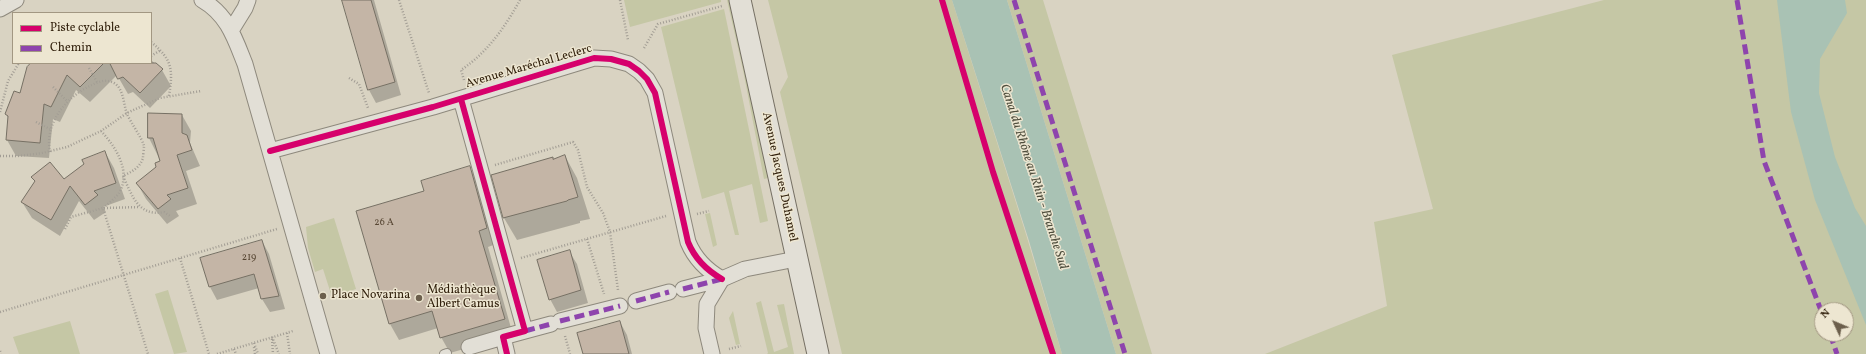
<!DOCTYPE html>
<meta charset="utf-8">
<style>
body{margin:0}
#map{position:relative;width:1866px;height:354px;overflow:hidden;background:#d9d3c2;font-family:Vollkorn,serif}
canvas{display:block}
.legend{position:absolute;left:12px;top:12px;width:140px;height:52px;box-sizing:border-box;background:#ede6d1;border:1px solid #a29782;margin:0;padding:5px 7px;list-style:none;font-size:12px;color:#31200c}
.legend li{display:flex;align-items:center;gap:8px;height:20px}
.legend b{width:20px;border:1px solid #a29782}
.north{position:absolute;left:1814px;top:302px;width:40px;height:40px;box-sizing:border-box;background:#ede6d1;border:1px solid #a29782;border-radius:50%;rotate:314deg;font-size:11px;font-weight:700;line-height:16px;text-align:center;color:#31200c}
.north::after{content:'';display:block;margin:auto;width:14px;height:18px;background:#6c5f4c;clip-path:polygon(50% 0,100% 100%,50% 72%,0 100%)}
</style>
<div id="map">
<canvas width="1866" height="354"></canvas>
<ul class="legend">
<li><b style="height:5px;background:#d6006c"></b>Piste cyclable</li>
<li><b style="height:5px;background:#8e44ad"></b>Chemin</li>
</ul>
<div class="north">N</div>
</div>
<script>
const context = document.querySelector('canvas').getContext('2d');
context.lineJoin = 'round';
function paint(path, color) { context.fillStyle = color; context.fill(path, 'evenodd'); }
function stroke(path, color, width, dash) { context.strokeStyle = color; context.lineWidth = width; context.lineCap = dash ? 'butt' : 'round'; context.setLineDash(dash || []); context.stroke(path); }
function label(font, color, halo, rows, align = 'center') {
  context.font = font + ' Vollkorn,serif'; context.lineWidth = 3; context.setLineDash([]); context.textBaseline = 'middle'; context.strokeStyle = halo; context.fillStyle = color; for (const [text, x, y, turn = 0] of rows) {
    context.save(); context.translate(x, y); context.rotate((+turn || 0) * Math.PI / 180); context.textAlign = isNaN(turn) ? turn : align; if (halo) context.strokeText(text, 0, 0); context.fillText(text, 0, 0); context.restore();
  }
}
paint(new Path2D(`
 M 624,0 L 721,0 L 721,2 L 630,27 Z
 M 727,0 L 730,0 L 758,123 L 768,178 L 764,179 L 743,70 Z
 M 768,0 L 952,0 L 1025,231 L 1062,354 L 842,354 L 780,92 L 788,77 Z
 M 1007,0 L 1043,0 L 1152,354 L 1116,354 Z
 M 1604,0 L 1866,0 L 1866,354 L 1265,354 L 1387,306 L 1374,222 L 1433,209 L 1392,55 ZM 1822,310 L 1846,310 L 1846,334 L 1822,334 Z
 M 724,9 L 768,221 L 760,223 L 752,184 L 729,191 L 739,235 L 735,235 L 724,192 L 702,199 L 661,27 Z
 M 710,213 L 717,245 L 713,247 L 705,214 Z
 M 334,218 L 356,289 L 332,297 L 323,269 L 315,272 L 308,248 L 306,227 Z
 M 168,290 L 187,352 L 174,354 L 155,294 Z
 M 761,301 L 774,352 L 788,347 L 777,305 L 784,304 L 794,354 L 767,354 L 768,353 L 756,303 Z
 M 733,311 L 740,344 L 736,345 L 729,318 Z
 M 70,321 L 80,354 L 19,354 L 13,337 Z`), '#c5c7a5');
paint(new Path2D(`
 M 952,0 L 1007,0 L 1116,354 L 1062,354 L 1029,241 Z
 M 1777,0 L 1845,0 L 1847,13 L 1820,59 L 1819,93 L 1835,157 L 1855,208 L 1866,226 L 1866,325 L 1815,200 L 1791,112 Z`), '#a9c2b4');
paint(new Path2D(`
 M 343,0 L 374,0 L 401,95 L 376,103 L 369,90 Z
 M 151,60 L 162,70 L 171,86 L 150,108 L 133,92 L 128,94 L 117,75 L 90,102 L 76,90 L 60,122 L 53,119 L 49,158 L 16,156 L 7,140 L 9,119 L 6,114 L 20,95 L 32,63 L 151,63 Z
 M 182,115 L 191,131 L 190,143 L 200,166 L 186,171 L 197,204 L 176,211 L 179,216 L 167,224 L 146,199 L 137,183 L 157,167 L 161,162 L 149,138 Z
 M 105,152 L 114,168 L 125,199 L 103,207 L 106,212 L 94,220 L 79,201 L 60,236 L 32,218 L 22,202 L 64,180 Z
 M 565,156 L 577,178 L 590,219 L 580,221 L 580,223 L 517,240 L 504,218 L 553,158 L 554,160 Z
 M 470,168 L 479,183 L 496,244 L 488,247 L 513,335 L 450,353 L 441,337 L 438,328 L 399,340 L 390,324 L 426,192 Z
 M 262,241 L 269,254 L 285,309 L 270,312 L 262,299 L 259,288 L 217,300 L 210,287 L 202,259 Z
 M 569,251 L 577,264 L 588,303 L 557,312 L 550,299 Z
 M 620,322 L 627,335 L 632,354 L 584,354 Z`), '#0003');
const building = new Path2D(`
 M 342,0 L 371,0 L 395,82 L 368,90 Z
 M 31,63 L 104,63 L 80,87 L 67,75 L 51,107 L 44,104 L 40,143 L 6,140 L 8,116 L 5,114 L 14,91 L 20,93 L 27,67 Z
 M 110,63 L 156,63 L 163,69 L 140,93 L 123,77 L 118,79 Z
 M 148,113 L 182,114 L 182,133 L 187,135 L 192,150 L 177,155 L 188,188 L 167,195 L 171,199 L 158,209 L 136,183 L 156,167 L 155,163 L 160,161 L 153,138 L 148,138 Z
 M 105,151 L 116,183 L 94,191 L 98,195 L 85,205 L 70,186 L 51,220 L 21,202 L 35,181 L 31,177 L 50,162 L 64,179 L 84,164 L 82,160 Z
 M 565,155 L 578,197 L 568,200 L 567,201 L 503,218 L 491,175 L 553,157 L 553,159 Z
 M 470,166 L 487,228 L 479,231 L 505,319 L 440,338 L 432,311 L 389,324 L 356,211 L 424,191 L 421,181 Z
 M 262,240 L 279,296 L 261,299 L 254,274 L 209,287 L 200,258 Z
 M 570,250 L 581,290 L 549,300 L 537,260 Z
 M 620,321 L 629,354 L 583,354 L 577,333 Z`);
paint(building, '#c4b5a6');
stroke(building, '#767064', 1);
const lane = new Path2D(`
 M 444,354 L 447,353`);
const street = new Path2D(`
 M 202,0 C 228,15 235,39 245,64 L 328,354
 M 0,9 L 16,0
 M 232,29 L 245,8 L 248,0
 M 461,99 L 525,331 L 503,337 L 507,354
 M 270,151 L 433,107 L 594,58 L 611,59 L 629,64 L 639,71 L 647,79 L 655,93 L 688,242 C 695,259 706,270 722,279
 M 683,289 L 722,279
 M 636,301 L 669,292
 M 560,321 L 620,306
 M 525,331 L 551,324
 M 469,347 L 503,337
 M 712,354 L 706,328 L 707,304 L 722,279 L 745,269 L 796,259`);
const secondary = new Path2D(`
 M 740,0 L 818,354`);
stroke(lane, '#8e897d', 10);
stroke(street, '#8e897d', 17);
stroke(secondary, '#767064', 23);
stroke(new Path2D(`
 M 399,0 L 429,93
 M 620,0 L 628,40
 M 151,42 C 173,60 173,70 169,96
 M 644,48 L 658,24 L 722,6
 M 151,56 L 161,50
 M 89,68 L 97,82
 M 349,78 L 359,84 L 368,108
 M 464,80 L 461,70 C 488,52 505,27 520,0
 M 53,87 L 67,101
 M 0,112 L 8,81 L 19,63
 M 36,122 L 50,129
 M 101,131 C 115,146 132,171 119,193 C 115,198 108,204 103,208
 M 50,152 C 44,123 67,96 92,85 C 98,82 105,79 112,82 C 124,87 123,103 127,114 C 131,123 142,138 144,146 C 144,149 143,155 143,158 C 140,168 131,172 123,176 C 132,195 138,217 164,212 L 170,216
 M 0,156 L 18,156 L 42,153 L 67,147 L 101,131 L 127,113 L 160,98 L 201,91
 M 495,165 L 573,142 L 578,150 L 587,187 L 603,213 L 610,232 L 618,290
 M 104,208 L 140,207
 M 697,214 L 709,211
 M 65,229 L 71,217 L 103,208 L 148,354
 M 587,239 L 604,294
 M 180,258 L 209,354
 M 521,258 L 666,216
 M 0,312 L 277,229
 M 287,333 L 290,354
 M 565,336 L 570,354
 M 272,337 L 279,354
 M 272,339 L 273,354
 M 254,343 L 258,354
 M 254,347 L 255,354
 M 234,349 L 236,354
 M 729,349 L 741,346
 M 0,351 L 1,354
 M 217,354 L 293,331`), '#a29d94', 2.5, [1, 2]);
stroke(lane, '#e2dfd6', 8);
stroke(street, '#e2dfd6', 15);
stroke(secondary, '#e2dfd6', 21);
stroke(new Path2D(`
 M 1014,0 L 1125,354
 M 1737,0 L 1764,161 L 1822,313
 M 683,289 L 722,279
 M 636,301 L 669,292
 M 560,321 L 620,306
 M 525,331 L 551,324
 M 1830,334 L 1837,354`), '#8e44ad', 5, [10, 5]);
stroke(new Path2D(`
 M 942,0 L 993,172 L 1053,354
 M 461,99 L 525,331 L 503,337 L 507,354
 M 270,151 L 433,107 L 594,58 L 611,59 L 629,64 L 639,71 L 647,79 L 655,93 L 688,242 C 695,259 706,270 722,279`), '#d6006c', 6);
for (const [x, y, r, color] of [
 [323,296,4,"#6c5f4c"],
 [419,298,4,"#6c5f4c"]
]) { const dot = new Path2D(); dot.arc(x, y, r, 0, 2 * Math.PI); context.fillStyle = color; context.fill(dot); stroke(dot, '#ede6d1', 1.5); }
label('10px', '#564532', null, [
 ["26 A",384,223],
 ["219",249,258]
]);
label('12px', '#31200c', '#ede6d1', [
 ["Avenue Maréchal Leclerc",529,67,-16],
 ["Avenue Jacques Duhamel",779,177,78]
]);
label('12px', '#31200c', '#ede6d1', [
 ["Médiathèque",427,291],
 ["Albert Camus",427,305],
 ["Place Novarina",331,296]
], 'left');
label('italic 13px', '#4f4e3d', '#ede6d1', [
 ["Canal du Rhône au Rhin - Branche Sud",1033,177,72]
]);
</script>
